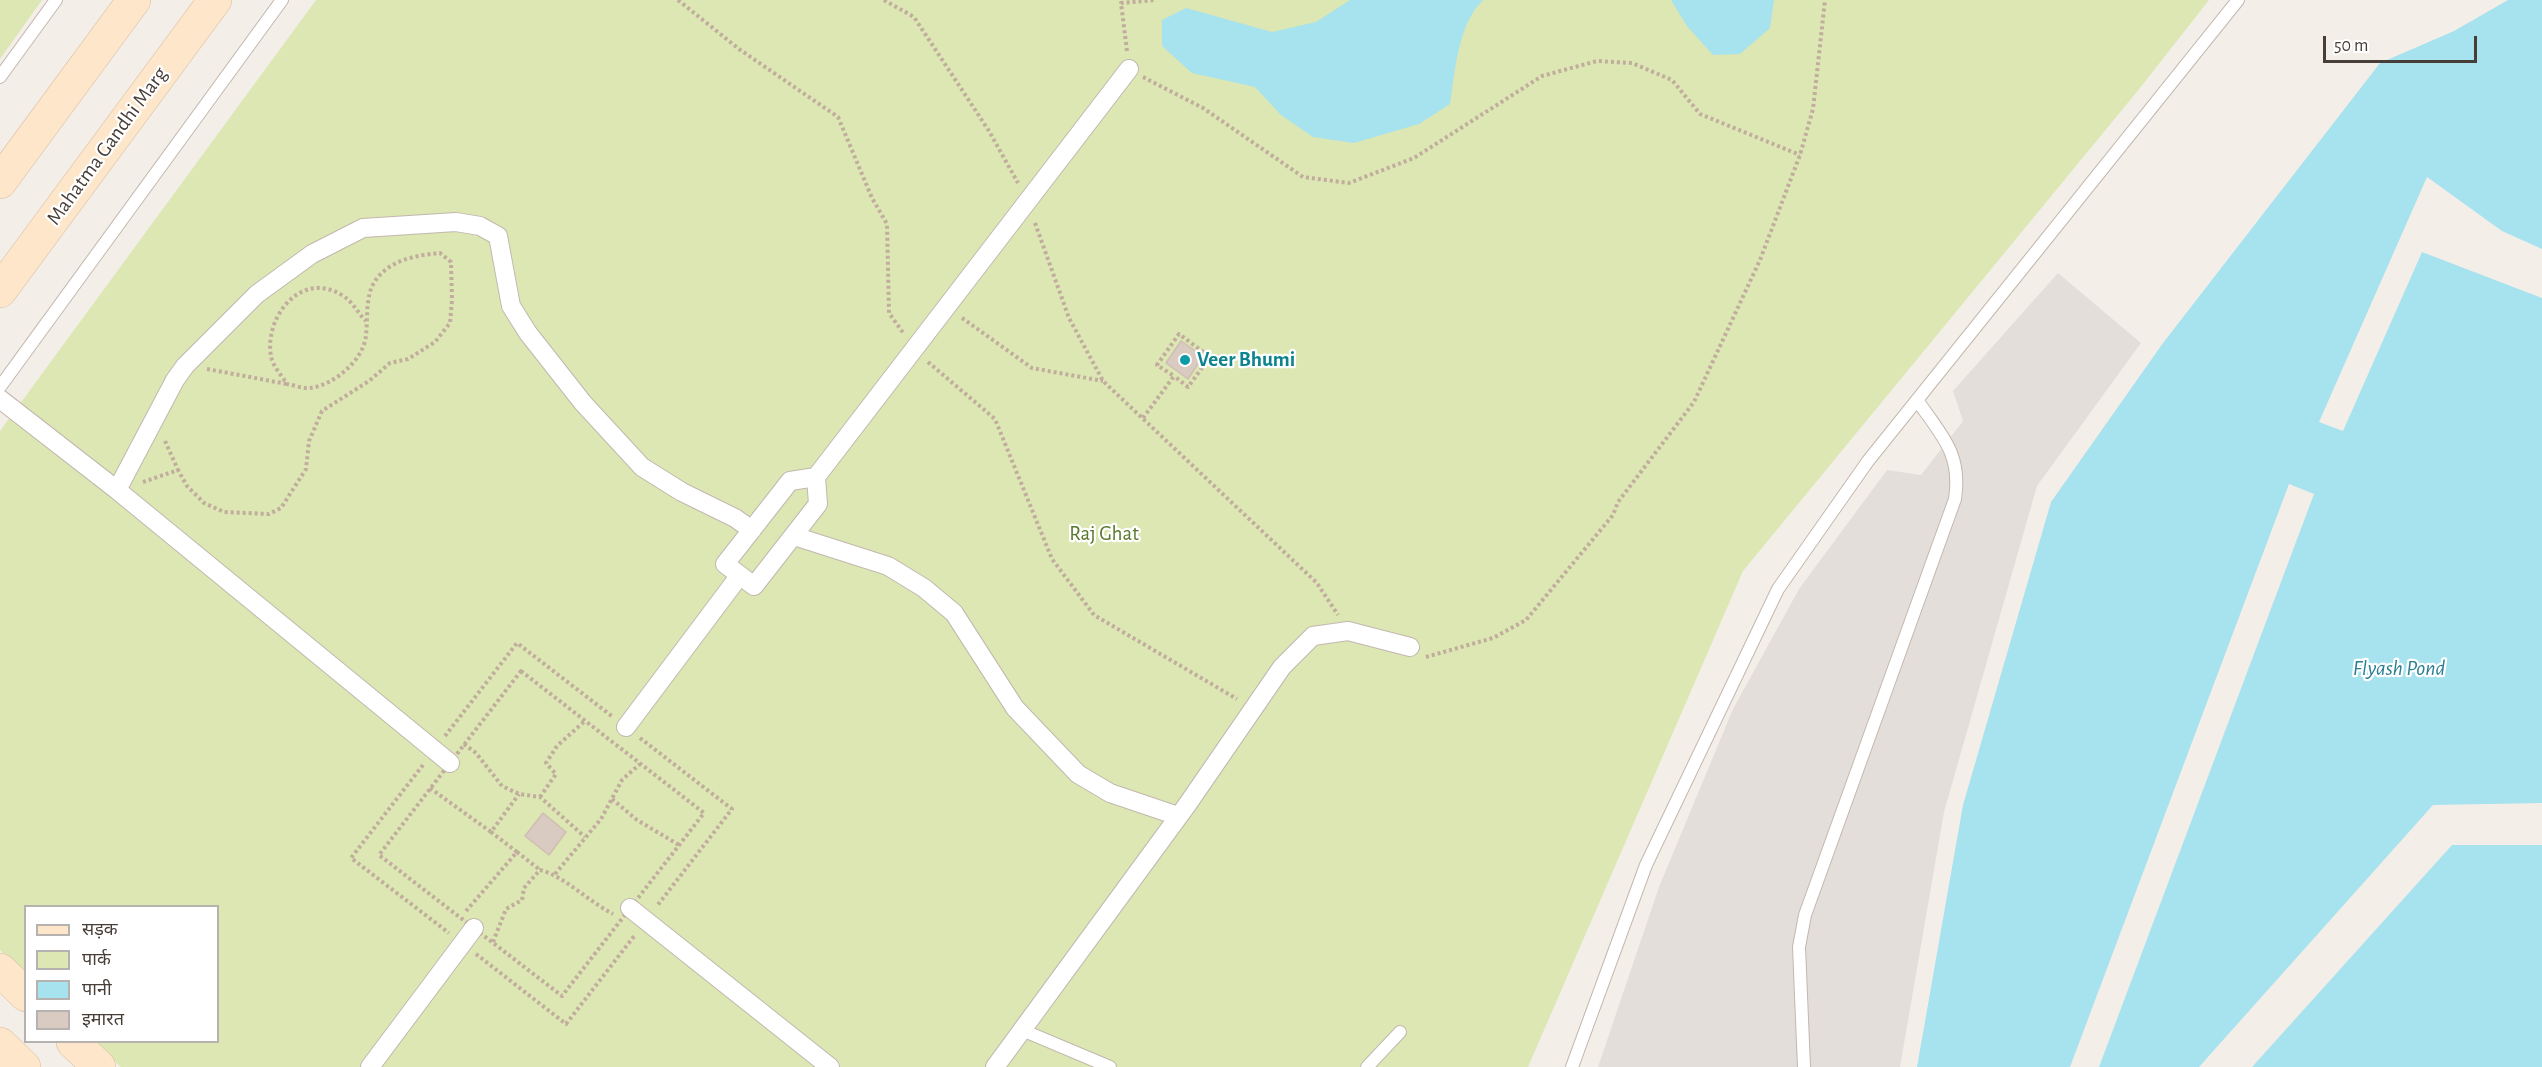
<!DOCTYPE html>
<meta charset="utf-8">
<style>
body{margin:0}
#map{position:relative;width:2542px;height:1067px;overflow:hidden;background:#f4eee9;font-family:"Alegreya Sans","Noto Sans Devanagari",sans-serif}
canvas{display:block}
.legend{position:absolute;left:24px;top:905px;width:195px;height:138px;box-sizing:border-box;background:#fff;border:2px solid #b6b2af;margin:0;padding:8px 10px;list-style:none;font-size:18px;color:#483e38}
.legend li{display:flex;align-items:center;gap:12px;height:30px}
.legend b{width:30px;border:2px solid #b6b2af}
.scale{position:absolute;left:2323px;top:36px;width:154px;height:27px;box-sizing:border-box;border:3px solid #483e38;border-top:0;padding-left:8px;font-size:18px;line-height:21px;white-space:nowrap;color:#483e38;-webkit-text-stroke:4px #fff;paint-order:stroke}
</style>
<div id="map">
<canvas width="2542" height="1067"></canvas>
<ul class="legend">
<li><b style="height:8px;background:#fee6ca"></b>सड़क</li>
<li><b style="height:16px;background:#dce7b3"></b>पार्क</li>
<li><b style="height:16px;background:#a7e2ef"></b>पानी</li>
<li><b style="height:16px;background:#d9cbc2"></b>इमारत</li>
</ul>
<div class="scale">50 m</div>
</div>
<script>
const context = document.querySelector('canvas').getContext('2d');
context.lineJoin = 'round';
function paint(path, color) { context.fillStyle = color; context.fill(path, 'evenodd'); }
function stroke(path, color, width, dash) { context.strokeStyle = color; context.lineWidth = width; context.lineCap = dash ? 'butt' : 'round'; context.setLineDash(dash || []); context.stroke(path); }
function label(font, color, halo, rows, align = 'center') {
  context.font = font + ' "Alegreya Sans",sans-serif'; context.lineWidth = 4.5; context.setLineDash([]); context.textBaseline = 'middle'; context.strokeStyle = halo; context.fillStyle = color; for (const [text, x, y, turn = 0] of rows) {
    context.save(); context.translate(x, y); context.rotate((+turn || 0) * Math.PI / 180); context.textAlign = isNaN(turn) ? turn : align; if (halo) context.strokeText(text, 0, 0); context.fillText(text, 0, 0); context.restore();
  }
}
paint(new Path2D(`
 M 2058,273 L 2141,343 L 2037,486 L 1944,812 L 1900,1067 L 1598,1067 L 1659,887 L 1733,709 L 1799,589 L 1887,470 L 1921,475 L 1963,421 L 1953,391 Z`), '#e4dedb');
paint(new Path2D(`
 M 0,0 L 42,0 L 0,59 Z
 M 316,0 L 2209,0 L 2140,88 L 1743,571 L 1528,1067 L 121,1067 L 94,1042 L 218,1042 L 218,906 L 26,906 L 25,975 L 0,950 L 0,431 Z`), '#dce7b3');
paint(new Path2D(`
 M 1350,0 L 1483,0 C 1458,24 1455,71 1450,104 L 1419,124 L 1354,143 L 1313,137 L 1281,115 L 1255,87 L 1192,73 L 1162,46 L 1162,20 L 1186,8 L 1272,32 L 1316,22 Z
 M 1671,0 L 1774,0 L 1770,28 L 1740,54 L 1713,55 L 1687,26 Z
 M 2508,0 L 2542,0 L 2542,249 L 2502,231 L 2427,177 L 2319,422 L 2343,431 L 2422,252 L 2542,298 L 2542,803 L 2433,805 L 2199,1067 L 2099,1067 L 2314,494 L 2289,484 L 2070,1067 L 1917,1067 L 1963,805 L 2051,502 L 2163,343 L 2380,63 L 2454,31 Z
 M 2452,845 L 2542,845 L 2542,1067 L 2252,1067 Z`), '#a7e2ef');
const building = new Path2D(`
 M 1181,341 L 1203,356 L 1188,379 L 1166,363 Z
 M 543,813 L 566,832 L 549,855 L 525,836 Z`);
paint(building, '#d9cbc2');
stroke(building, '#d0beb2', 1.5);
const service = new Path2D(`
 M 0,77 L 56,0
 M 0,387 L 282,0
 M 1022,1030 L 1110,1067
 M 1367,1067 L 1400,1032
 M 1572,1067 L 1646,865 L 1778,589 L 1868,461 L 2238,0
 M 1804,1067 L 1799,947 L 1805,915 L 1955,499 C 1962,453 1941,435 1917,400`);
const pedestrian = new Path2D(`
 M 0,399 L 117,490 L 450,763
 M 816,477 L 1129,69
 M 816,477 L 818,504 L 754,586 L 725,564 L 790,481 Z
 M 117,490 L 175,380 L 185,366 L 257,294 L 312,254 L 363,228 L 456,222 L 480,226 L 498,236 L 511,306 L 528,333 L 583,403 L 642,467 L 682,492 L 735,518 L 752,530
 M 794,536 L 888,566 L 924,588 L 954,613 L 1015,708 L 1078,774 L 1110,793 L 1178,816
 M 626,727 L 740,575
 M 630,908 L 830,1067
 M 370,1067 L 474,928
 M 995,1067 L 1187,805 L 1282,667 L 1313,636 L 1348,631 L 1410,647`);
const secondary = new Path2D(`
 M 0,182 L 134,0
 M 0,291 L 215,0
 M 0,970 L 26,995
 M 73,1042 L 99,1067
 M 0,1044 L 24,1067`);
stroke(service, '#c3b7af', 14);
stroke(pedestrian, '#c3b7af', 20);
stroke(secondary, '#d6ba9c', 34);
stroke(new Path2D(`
 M 678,0 L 739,49 L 838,117 L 872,198 L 887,224 L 889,313 L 904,334
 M 884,0 L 914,17 L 989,131 L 1018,183
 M 1127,51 L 1121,3 L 1155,0
 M 1143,77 L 1203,108 L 1303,177 L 1349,183 L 1414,158 L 1542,76 L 1597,61 L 1632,63 L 1672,80 L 1700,114 L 1800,155
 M 1035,223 L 1069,318 L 1103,381 L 1317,583 L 1338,615
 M 962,318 L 1032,368 L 1103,381
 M 928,362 L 995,419 L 1052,559 L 1094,615 L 1237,699
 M 207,369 L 287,384
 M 1143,418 L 1174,376 L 1157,365 L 1179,334 L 1210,357 L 1188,387 L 1174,376
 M 165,441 L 178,470
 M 143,482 L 178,470 L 187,486 L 204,503 L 224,512 L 269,514 L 281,508 L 306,469 L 309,441 L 322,411 L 369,381 L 390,363 L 408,359 L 435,342 L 450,323 L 452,300 L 451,262 L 440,253 C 417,255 389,260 375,281 C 365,296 368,318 366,335 C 364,360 334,385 310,388 C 303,389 294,385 287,384 C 282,376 272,365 271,356 C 264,318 300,271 340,294 C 352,300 357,312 366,321
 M 1426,657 L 1493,638 L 1526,620 L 1613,515 L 1618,502 L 1694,402 L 1760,260 L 1800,155 L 1813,109 L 1825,0
 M 521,671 L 704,813 L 562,996 L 379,855 Z
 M 445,736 L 517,643 L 613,717
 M 640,738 L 732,809 L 657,906
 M 464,744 L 476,753 L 502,786 L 519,794 L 540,797 L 585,837
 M 423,765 L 351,858 L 449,933
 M 430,788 L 491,832
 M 540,797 L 556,774 L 546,763 L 557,746 L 585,721
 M 612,799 L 637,820 L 679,845
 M 517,852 L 540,870
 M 555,874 L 601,819 L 622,780 L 640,764
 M 466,911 L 517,852 L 491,832 L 519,794
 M 493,942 L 506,909 L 522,900 L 524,888 L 540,870 C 564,876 588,901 613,914
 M 476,954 L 566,1024 L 635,935`), '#c1ac9d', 4, [3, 3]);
stroke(service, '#fff', 12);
stroke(pedestrian, '#fff', 18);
stroke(secondary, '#fee6ca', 33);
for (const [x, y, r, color] of [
 [1185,360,6,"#0f9aa8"]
]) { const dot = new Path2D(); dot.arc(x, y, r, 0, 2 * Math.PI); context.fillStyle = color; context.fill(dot); stroke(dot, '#fff', 2); }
label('21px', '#483e38', '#fff', [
 ["Mahatma Gandhi Marg",107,146,-54]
]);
label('bold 21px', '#0d838f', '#fff', [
 ["Veer Bhumi",1197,360]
], 'left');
label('21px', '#5a792b', '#fff', [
 ["Raj Ghat",1104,534]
]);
label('italic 22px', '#2b7e93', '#fff', [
 ["Flyash Pond",2399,668]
]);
</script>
